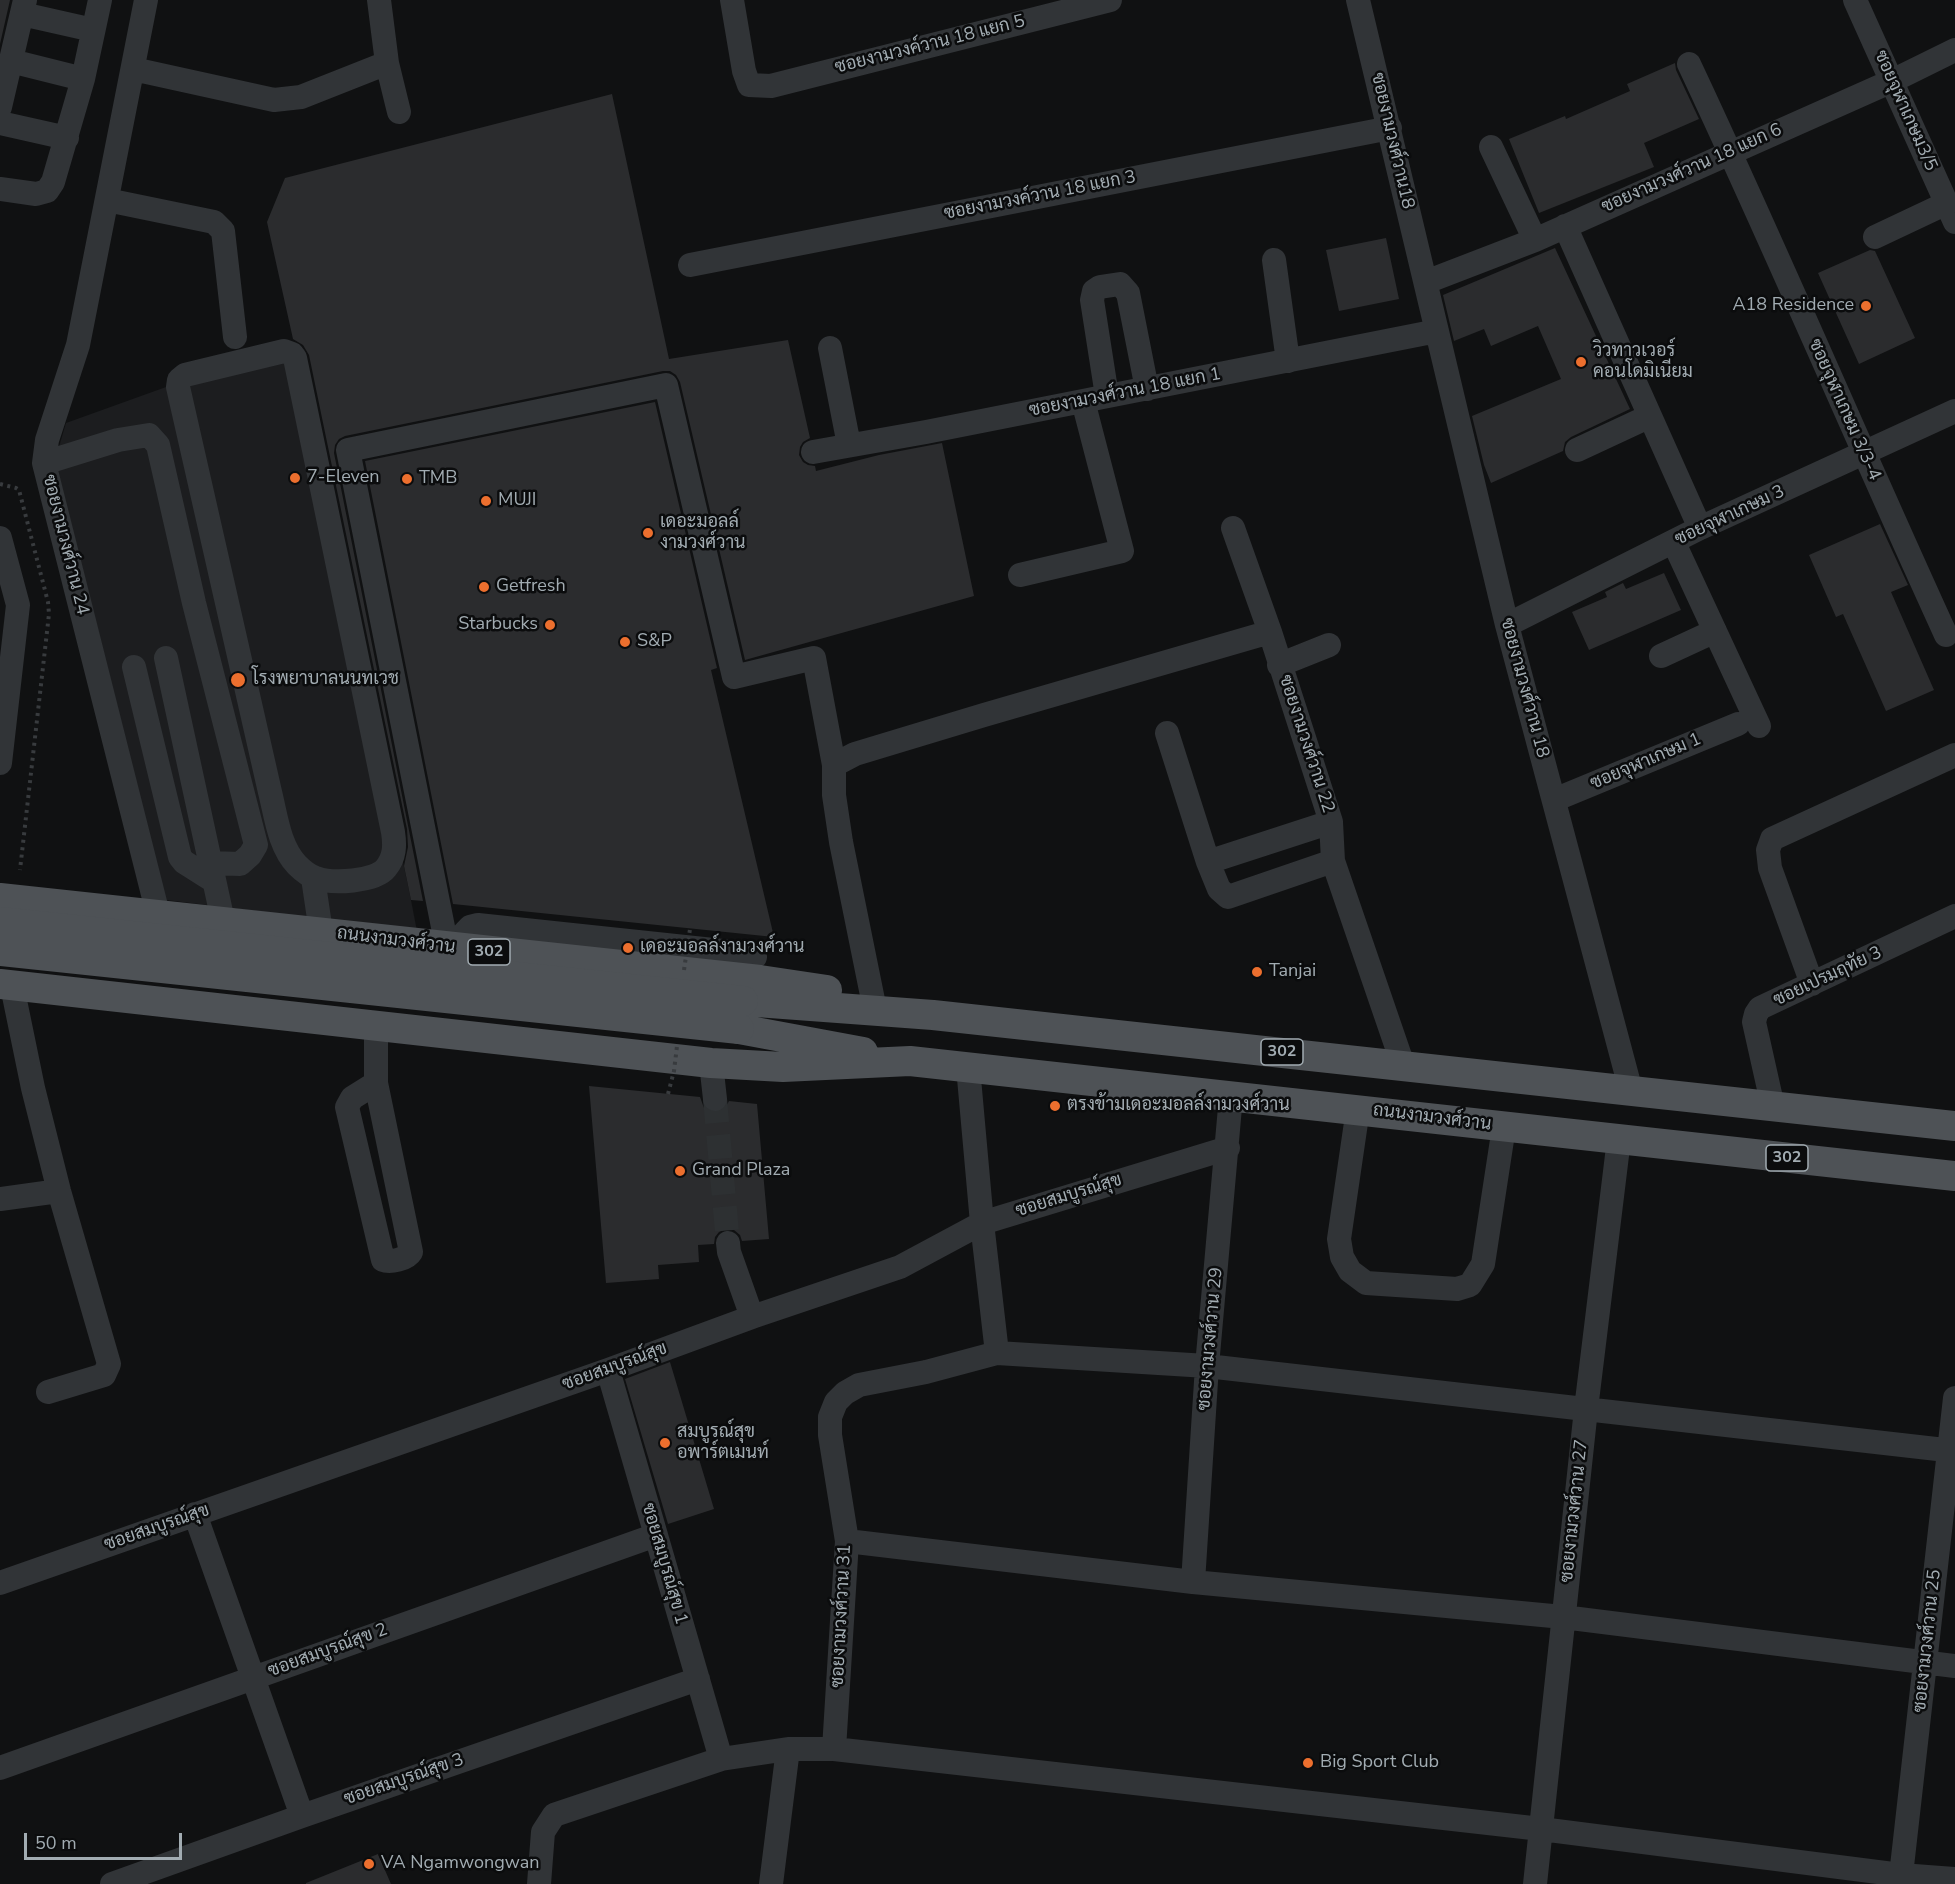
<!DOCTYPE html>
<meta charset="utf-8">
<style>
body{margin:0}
#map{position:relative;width:1955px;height:1884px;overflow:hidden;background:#101112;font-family:"Nunito Sans",sans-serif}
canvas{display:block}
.scale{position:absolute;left:24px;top:1833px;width:158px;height:27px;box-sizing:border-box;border:3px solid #a2acb2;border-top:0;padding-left:8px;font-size:18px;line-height:21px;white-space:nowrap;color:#a2acb2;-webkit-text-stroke:4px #0b0c0d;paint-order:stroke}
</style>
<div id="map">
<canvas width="1955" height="1884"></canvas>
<div class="scale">50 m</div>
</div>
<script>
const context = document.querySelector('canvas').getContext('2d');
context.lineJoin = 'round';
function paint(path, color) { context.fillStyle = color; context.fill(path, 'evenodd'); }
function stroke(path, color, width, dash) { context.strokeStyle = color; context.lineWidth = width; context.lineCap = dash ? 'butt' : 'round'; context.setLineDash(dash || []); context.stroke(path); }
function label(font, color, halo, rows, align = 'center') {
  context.font = font + ' "Nunito Sans",Sarabun,sans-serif'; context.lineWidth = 5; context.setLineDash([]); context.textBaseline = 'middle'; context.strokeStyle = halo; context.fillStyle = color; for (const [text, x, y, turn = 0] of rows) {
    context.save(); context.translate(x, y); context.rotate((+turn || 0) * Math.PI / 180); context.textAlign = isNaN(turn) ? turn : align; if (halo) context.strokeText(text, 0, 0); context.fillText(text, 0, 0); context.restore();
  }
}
paint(new Path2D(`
 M 294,343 L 411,900 L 417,931 L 166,900 L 55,460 L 66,423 L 216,369 Z`), '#1c1d1f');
paint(new Path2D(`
 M 0,0 L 10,0 L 0,44 Z
 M 1675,63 L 1676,70 L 1699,119 L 1644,143 L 1654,167 L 1539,213 L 1509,139 L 1565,116 L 1566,119 L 1630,91 L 1627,84 Z
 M 612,94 L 669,359 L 788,340 L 810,438 L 803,442 L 800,447 L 799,455 L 803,462 L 808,465 L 815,466 L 816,471 L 879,455 L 942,443 L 974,596 L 745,660 L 680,382 L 676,375 L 670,371 L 663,371 L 345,436 L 339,439 L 335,445 L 334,453 L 423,901 L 411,900 L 404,866 L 408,847 L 407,829 L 309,355 L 303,345 L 293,339 L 267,222 L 285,178 Z
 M 1386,238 L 1399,299 L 1339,311 L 1326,250 Z
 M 1555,248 L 1630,409 L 1571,437 L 1565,442 L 1563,451 L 1491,483 L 1484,465 L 1472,416 L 1561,379 L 1538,326 L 1491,346 L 1484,329 L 1454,341 L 1443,295 Z
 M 1870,250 L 1875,251 L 1915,338 L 1859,364 L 1818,273 Z
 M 655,402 L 717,668 L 711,670 L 774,937 L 453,904 L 365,461 Z
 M 1880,524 L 1908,585 L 1891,592 L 1934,690 L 1886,711 L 1843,614 L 1836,617 L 1809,555 Z
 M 1664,573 L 1681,610 L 1589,650 L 1572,612 L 1607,597 L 1605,592 L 1623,583 L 1626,589 Z
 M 589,1086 L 700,1097 L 704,1108 L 709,1112 L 716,1113 L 724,1110 L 729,1101 L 757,1104 L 769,1239 L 742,1241 L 740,1235 L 734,1230 L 726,1229 L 719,1232 L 715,1237 L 714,1244 L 698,1245 L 699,1262 L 658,1265 L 659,1279 L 606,1283 Z
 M 670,1362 L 714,1509 L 668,1524 L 625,1379 Z
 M 378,1854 L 391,1884 L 306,1884 L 306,1883 Z`), '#2b2c2e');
stroke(new Path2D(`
 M 715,1099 L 728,1243`), '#2d3032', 24, [24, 12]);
stroke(new Path2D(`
 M 0,484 L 16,488 L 19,490 L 48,602 L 49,614 L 20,870`), '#383b3e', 4, [3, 4.5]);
stroke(new Path2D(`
 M 146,0 L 78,345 L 47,440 L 44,463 L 158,914
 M 379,0 L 387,63 L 399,112
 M 732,0 L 744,71 L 749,85 L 771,86 L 1110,0
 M 1358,0 L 1507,625 L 1631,1091
 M 1855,0 L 1955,222
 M 22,14 L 93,30
 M 11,61 L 83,79
 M 1689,64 C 1778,253 1859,445 1946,635
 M 133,69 L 274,100 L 301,97 L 387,63
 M 0,107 L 25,0
 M 0,123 L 67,138
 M 1491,147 L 1535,240
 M 0,189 L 36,194 L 47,191 L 53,182 L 83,79 L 100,0
 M 107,200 L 214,222 L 223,231 L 235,337
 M 1565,226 L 1700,528
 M 1875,237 L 1947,203
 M 1274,260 L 1288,361
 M 690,265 L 1390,128
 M 1426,282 L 1535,240 L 1892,81 L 1955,50
 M 830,348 L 849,445
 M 284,351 L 292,354 L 295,358 L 393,832 C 395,845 395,857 386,868 C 375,882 332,884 316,878 C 309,876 302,870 297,865 C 279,846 276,816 270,792 L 178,387 L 179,380 L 185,375 Z
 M 1107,396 L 1092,300 L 1094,291 L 1100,287 L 1120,284 L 1128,293 L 1147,389
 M 1577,450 L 1650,416
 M 813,452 L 926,432 L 1437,331
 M 44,463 L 118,440 L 149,435 L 158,445 L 194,603 L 256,845 L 250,855 L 240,864 L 210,863
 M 1233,528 L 1270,632 L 1331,822 L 1333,861 L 1403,1065
 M 0,538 L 18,605 L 0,763
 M 1674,543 L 1759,726
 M 1020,575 L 1122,551 L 1083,401
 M 1507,625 L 1700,528 L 1955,411
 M 1661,656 L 1715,631
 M 166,658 L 223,921
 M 1279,665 L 1329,645
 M 134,667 L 180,857 L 184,862 L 214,881
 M 1167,733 L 1208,862
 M 834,765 L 855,754 L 984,715 L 1270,632
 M 1554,800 L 1738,724
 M 1331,822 L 1208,862 L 1219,889 L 1228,897 L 1333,861
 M 313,878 L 321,932
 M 447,947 L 348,450 L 666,385 L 734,677 L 814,658 L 834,765 L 834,795 L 841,842 L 873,1000
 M 450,948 L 470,927 L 478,925 L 732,952 L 755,957
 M 1812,984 L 1770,868 L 1768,850 L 1772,839 L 1955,755
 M 12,986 L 33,1088 L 59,1191 L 109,1364 L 104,1375 L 48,1392
 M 376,1026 L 376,1083 L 411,1252 C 407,1259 390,1263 383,1260 L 347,1107 L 352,1098 L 376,1083
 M 711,1063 L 715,1099
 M 968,1067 L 982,1223 L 997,1353
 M 1773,1107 L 1754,1022 L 1756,1014 L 1760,1008 L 1955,916
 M 1358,1109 L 1339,1239 L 1342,1257 L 1350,1271 L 1366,1283 L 1457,1289 L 1470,1285 L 1483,1264 L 1504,1127
 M 0,1199 L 59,1191
 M 728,1243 L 729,1252 L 752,1317
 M 608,1370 L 721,1759
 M 195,1514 L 302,1816
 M 847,1541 L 1193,1582 L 1563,1617 L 1955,1666
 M 1193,1582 L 1207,1366 L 1231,1096
 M 0,1583 L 608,1370 L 752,1317 L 900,1267 L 982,1223 L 1228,1148
 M 834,1749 L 847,1541 L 830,1435 L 830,1417 L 836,1402 L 845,1393 L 859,1385 L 926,1372 L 997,1353 L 1207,1366 L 1955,1451
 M 0,1768 L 656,1535
 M 112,1884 L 302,1816 L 698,1679
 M 539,1884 L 543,1832 L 554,1815 L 721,1759 L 788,1749 L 834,1749 L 1541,1829 L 1901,1875 L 1955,1879
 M 771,1884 L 788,1749
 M 1535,1884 L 1586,1409 L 1619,1139
 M 1900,1884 L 1955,1398`), '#313437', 24);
stroke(new Path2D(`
 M 0,898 L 760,980 L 827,990
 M 0,984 L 711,1063 L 783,1067 L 910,1061 L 1955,1176
 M 743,1001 L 933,1015 L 1955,1126
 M 739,1029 L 863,1052`), '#4e5256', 30);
stroke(new Path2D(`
 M 684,970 L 690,929
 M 668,1094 L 674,1071 L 677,1046`), '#383b3e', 4, [3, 4.5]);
stroke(new Path2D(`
 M 0,922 L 743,1001
 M 0,951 L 739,1029`), '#4e5256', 30);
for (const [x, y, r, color] of [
 [1866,306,6,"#ec6f2e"],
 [1581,362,6,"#ec6f2e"],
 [295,478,6,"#ec6f2e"],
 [407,479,6,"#ec6f2e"],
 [486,501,6,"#ec6f2e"],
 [648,533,6,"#ec6f2e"],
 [484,587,6,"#ec6f2e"],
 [550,625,6,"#ec6f2e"],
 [625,642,6,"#ec6f2e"],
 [238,680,8,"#ec6f2e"],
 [628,948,6,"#ec6f2e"],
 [1257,972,6,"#ec6f2e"],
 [1055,1106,6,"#ec6f2e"],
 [680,1171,6,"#ec6f2e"],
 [665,1443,6,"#ec6f2e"],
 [1308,1763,6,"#ec6f2e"],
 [369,1864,6,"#ec6f2e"]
]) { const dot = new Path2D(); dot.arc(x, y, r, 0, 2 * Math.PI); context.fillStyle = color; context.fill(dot); stroke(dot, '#0b0c0d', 2); }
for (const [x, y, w] of [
 [489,952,42],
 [1282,1052,42],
 [1787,1158,42]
]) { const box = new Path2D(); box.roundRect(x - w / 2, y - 13, w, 26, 4.5); context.fillStyle = '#0b0c0d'; context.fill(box); stroke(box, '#a2acb2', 1.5); }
label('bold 16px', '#a2acb2', null, [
 ["302",489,952],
 ["302",1282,1052],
 ["302",1787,1158]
]);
label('18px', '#a2acb2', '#0b0c0d', [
 ["ซอยงามวงค์วาน 18 แยก 5",930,45,-14],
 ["ซอยจุฬาเกษม3/5",1905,111,66],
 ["ซอยงามวงศ์วาน18",1392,141,77],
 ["ซอยงามวงศ์วาน 18 แยก 6",1692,169,-24],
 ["ซอยงามวงค์วาน 18 แยก 3",1040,196,-11],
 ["ซอยงามวงศ์วาน 18 แยก 1",1125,393,-11],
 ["ซอยจุฬาเกษม 3/3-4",1844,410,66],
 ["ซอยจุฬาเกษม 3",1730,516,-25],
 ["ซอยงามวงศ์วาน 24",65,545,76],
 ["ซอยงามวงศ์วาน 18",1524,688,75],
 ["ซอยงามวงศ์วาน 22",1306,744,72],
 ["ซอยจุฬาเกษม 1",1646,762,-23],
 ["ถนนงามวงศ์วาน",396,941,7],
 ["ซอยเปรมฤทัย 3",1828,977,-25],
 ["ถนนงามวงศ์วาน",1432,1118,7],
 ["ซอยสมบูรณ์สุข",1069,1196,-17],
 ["ซอยงามวงศ์วาน 29",1211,1339,-85],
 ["ซอยสมบูรณ์สุข",615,1367,-20],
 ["ซอยงามวงศ์วาน 27",1575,1511,-84],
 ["ซอยสมบูรณ์สุข",157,1528,-19],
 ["ซอยสมบูรณ์สุข 1",664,1564,74],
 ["ซอยงามวงศ์วาน 31",842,1616,-87],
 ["ซอยงามวงศ์วาน 25",1928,1641,-84],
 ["ซอยสมบูรณ์สุข 2",328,1651,-20],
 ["ซอยสมบูรณ์สุข 3",404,1780,-19]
]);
label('18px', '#a2acb2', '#0b0c0d', [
 ["A18 Residence",1854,306,"right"],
 ["วิวทาวเวอร์",1593,352],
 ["คอนโดมิเนียม",1593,373],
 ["7-Eleven",307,478],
 ["TMB",419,479],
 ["MUJI",498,501],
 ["เดอะมอลล์",660,523],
 ["งามวงศ์วาน",660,544],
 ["Getfresh",496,587],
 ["Starbucks",538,625,"right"],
 ["S&P",637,642],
 ["โรงพยาบาลนนทเวช",252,680],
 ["เดอะมอลล์งามวงศ์วาน",640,948],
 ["Tanjai",1269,972],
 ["ตรงข้ามเดอะมอลล์งามวงศ์วาน",1067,1106],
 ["Grand Plaza",692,1171],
 ["สมบูรณ์สุข",677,1433],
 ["อพาร์ตเมนท์",677,1454],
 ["Big Sport Club",1320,1763],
 ["VA Ngamwongwan",381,1864]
], 'left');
</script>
